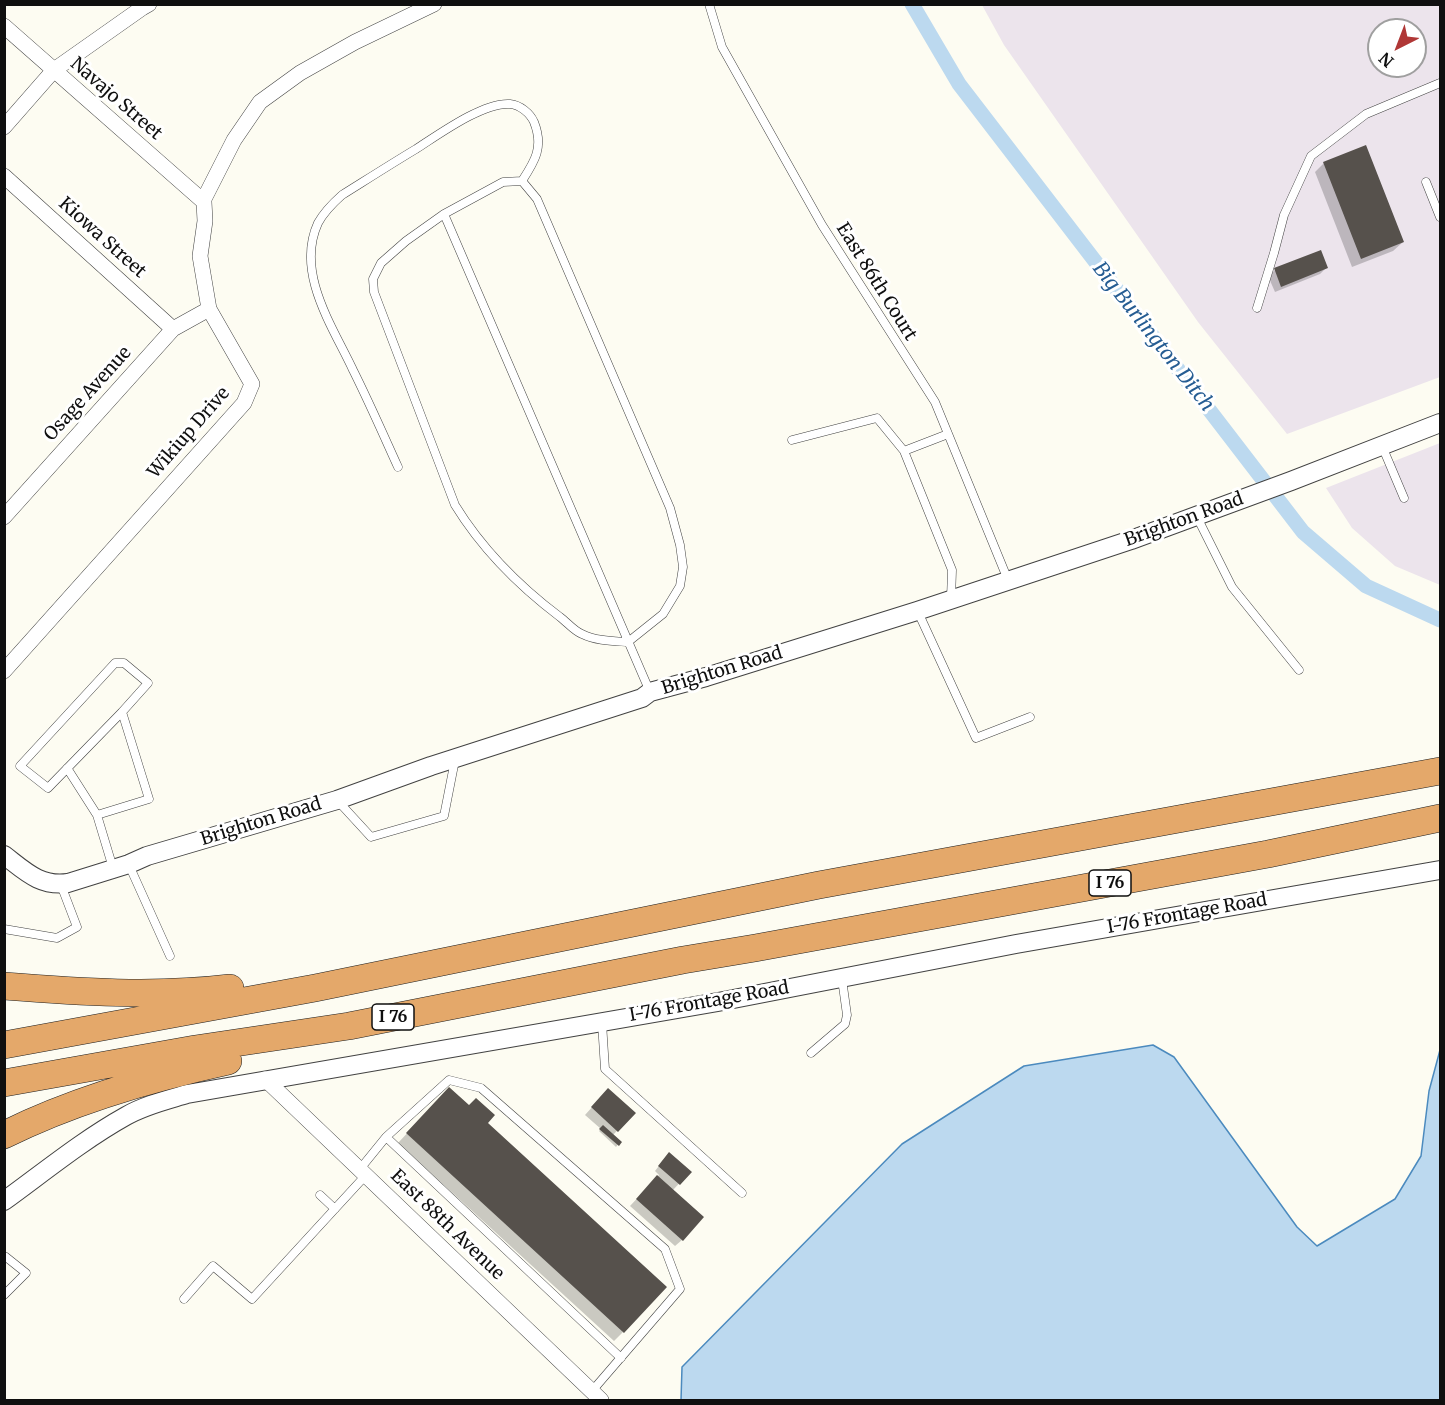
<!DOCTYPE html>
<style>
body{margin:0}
#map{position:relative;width:1445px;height:1405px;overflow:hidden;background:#fdfcf2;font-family:Merriweather,serif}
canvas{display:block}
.frame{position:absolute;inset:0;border:6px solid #0f0f0f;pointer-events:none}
.north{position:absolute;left:1367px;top:18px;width:60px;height:60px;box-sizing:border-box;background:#fff;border:2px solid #9f9f9f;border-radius:50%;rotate:222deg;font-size:16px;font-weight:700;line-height:24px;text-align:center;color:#0f0f0f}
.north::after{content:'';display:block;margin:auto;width:21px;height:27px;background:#b03736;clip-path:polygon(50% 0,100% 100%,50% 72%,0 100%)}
</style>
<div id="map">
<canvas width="1445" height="1405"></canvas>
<div class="frame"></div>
<div class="north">N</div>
</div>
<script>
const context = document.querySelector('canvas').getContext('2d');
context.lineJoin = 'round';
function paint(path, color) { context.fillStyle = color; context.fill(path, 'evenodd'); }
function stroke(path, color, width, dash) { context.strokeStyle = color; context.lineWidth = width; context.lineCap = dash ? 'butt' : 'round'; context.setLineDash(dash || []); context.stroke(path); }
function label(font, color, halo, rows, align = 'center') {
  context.font = font + ' Merriweather,serif'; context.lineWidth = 6; context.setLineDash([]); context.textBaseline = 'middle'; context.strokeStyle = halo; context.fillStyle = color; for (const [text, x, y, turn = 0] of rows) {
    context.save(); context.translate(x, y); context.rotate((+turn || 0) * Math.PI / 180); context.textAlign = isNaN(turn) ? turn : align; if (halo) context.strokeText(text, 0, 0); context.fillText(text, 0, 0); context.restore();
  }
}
paint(new Path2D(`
 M 982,5 L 1440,5 L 1440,377 L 1287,434 L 1198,322 L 1004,45 ZM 1379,30 L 1415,30 L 1415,66 L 1379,66 Z
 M 1440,443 L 1440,585 L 1395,566 L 1352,528 L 1326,488 Z`), '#ece4ec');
const water = new Path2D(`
 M 1153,1045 L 1174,1057 L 1297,1227 L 1317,1246 L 1395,1199 L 1421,1156 L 1429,1091 L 1440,1050 L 1440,1400 L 681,1400 L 682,1367 L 902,1144 L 1024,1066 Z`);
paint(water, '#bcd9ef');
stroke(water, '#4b8abe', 1.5);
paint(new Path2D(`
 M 1324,163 L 1403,242 L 1393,251 L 1352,267 L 1315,172 Z
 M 1326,268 L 1320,274 L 1275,292 L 1268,276 L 1275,270 Z
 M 602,1096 L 634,1113 L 613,1135 L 620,1142 L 616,1147 L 599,1131 L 601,1129 L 585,1115 Z
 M 440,1098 L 486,1123 L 623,1332 L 614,1341 L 398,1143 Z
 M 665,1158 L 690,1172 L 673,1190 L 682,1240 L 675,1246 L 630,1206 L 659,1175 L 655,1171 Z`), '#0003');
stroke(new Path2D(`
 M 912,4 L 959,84 L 1303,532 L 1366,586 L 1440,620`), '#bcd9ef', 15);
paint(new Path2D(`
 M 1366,145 L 1404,242 L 1361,259 L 1323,162 Z
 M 1321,250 L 1328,268 L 1281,287 L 1274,268 Z
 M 449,1087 L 469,1105 L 476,1098 L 495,1115 L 488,1123 L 667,1287 L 624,1333 L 406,1133 Z
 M 608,1088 L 636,1113 L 618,1132 L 591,1107 Z
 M 603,1125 L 622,1142 L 619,1146 L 599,1129 Z
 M 669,1152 L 692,1172 L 680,1185 L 658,1166 Z
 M 657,1175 L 704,1217 L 683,1241 L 636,1199 Z`), '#56514c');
const service = new Path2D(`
 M 709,4 L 722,47 L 822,225 L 935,402 L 1008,580
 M 522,181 L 537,199 L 670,508 L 680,545 L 683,567 L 680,586 L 663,614 L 628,642 C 613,641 596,641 582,634 C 574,631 567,622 560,617 C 519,586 482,549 455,505 L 374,292 L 373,279 L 381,263 L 406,241 L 444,214 L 503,182 Z
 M 1426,182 L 1440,217
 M 444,214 L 650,692
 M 1257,308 L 1274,253 L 1284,215 L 1311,156 L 1366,114 L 1440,83
 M 948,434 L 904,451 L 952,570 L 951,599
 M 792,440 L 877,418 L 904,451
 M 1382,446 L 1404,498
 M 398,467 C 383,434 369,402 353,370 C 333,327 295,273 318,223 C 324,212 333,203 342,195 C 366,180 391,164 416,149 C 438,135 483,102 510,104 C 520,105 530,113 534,122 C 544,147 535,161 522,181
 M 1197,517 L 1232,587 L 1299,670
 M 918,612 L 976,738 L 1030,717
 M 67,768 L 97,815
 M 337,800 L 371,837 L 444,816 L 455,760
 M 129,865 L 170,956
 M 113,868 L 97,815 L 149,799 L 122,712 L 148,683 L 124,663 L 115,663 L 20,766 L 48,788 L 122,712
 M 4,929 L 57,938 L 77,927 L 61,885
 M 602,1023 L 605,1069 L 742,1193
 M 811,1053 L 845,1024 L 847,1015 L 842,979
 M 386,1137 L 449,1080 L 481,1088 L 665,1249 L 680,1289 L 592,1391
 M 360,1169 L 386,1137 L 621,1358
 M 320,1195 L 335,1209
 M 4,1259 L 6,1257 L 26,1273 L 4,1295
 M 184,1299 L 213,1266 L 252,1299 L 366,1175`);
const minor = new Path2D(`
 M 4,26 L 203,201
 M 4,127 L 54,70 L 142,8 L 149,4
 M 4,176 L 173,329
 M 4,517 L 173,329 L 209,309
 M 4,671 L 244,403 L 252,384 L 209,309 L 200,256 L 205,221 L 204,202 L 203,201 L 234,140 L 260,102 L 300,73 L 355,42 L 434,4
 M 265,1079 L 601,1400`);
const tertiary = new Path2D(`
 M 4,855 C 25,871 40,887 68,883 L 129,864 L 147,856 L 337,800 L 431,766 L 642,698 L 650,692 L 706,677 L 917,611 L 1131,540 L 1291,481 L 1440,423
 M 4,1201 C 44,1172 83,1140 126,1116 C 145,1105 167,1100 187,1094 L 718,1002 L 1016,944 L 1440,870`);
const motorway = new Path2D(`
 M 4,986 C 79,992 156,997 230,988
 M 4,1045 L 315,988 L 819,885 L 1440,771
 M 4,1083 L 195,1049 L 349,1026 L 683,960 L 755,948 L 1268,854 L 1440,818
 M 4,1135 C 74,1100 151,1078 228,1061`);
stroke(service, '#424242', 9);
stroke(minor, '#424242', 16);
stroke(tertiary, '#424242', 20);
stroke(motorway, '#202020', 28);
stroke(service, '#fff', 8);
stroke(minor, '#fff', 15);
stroke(tertiary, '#fff', 18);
stroke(motorway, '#e4a86a', 27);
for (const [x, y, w] of [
 [1110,883,42],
 [393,1017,42]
]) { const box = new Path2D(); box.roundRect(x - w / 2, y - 13, w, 26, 4.5); context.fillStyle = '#fff'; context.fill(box); stroke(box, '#0f0f0f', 1.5); }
label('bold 16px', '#0f0f0f', null, [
 ["I 76",1110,883],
 ["I 76",393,1017]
]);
label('18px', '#0f0f0f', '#fff', [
 ["Navajo Street",116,99,41],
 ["Kiowa Street",102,238,42],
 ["East 86th Court",876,282,58],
 ["Osage Avenue",88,394,-48],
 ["Wikiup Drive",189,433,-49],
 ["Brighton Road",1184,520,-20],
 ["Brighton Road",722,671,-17],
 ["Brighton Road",261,822,-17],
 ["I-76 Frontage Road",1187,914,-10],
 ["I-76 Frontage Road",709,1002,-10],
 ["East 88th Avenue",447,1225,44]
]);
label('italic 20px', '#265d93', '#fff', [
 ["Big Burlington Ditch",1153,337,52]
]);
</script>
